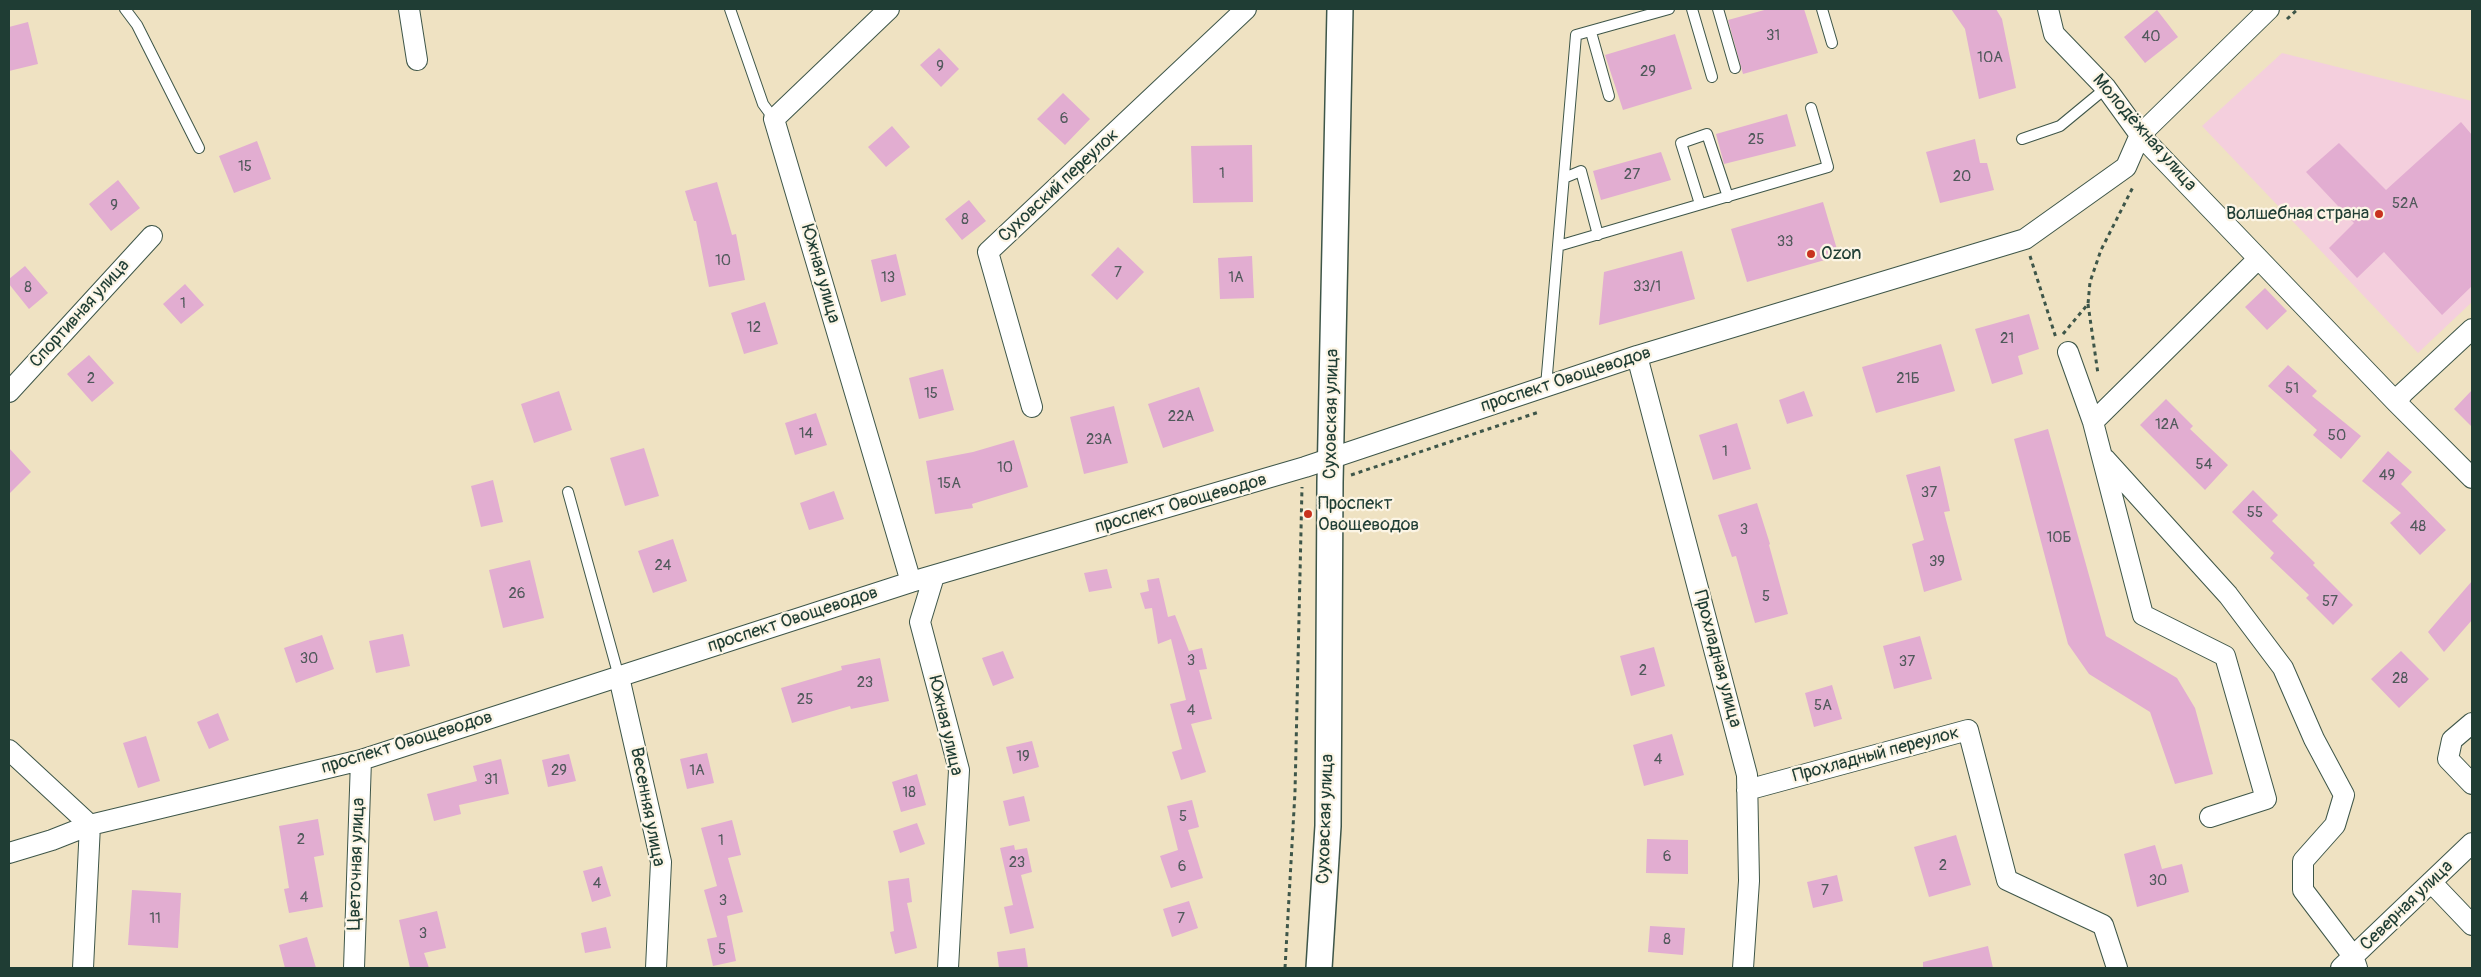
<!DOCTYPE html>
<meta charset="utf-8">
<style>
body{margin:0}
#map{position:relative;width:2481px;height:977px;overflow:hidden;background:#efe2c2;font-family:Pangolin,sans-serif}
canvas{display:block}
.frame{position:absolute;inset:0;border:10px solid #1f3d34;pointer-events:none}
</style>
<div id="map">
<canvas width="2481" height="977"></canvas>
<div class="frame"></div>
</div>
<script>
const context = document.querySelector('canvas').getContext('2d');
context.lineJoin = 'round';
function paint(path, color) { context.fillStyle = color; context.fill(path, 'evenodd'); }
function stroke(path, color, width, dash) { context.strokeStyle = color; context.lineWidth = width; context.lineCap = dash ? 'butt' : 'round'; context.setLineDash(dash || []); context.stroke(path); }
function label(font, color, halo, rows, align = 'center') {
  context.font = font + ' Pangolin,sans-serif'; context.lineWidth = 4.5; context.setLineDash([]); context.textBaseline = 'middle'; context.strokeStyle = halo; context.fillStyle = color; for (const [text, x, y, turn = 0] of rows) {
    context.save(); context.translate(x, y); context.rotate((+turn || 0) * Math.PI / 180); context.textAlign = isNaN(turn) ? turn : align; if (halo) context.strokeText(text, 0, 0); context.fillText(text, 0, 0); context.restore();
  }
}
paint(new Path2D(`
 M 2282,53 L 2472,101 L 2472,302 L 2418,353 L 2202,126 Z`), '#f4cfdd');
paint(new Path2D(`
 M 1768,9 L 1804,9 L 1818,53 L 1743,74 L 1728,20 Z
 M 1951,9 L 1996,9 L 2002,19 L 2016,88 L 1979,99 L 1965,29 Z
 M 2157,10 L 2178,37 L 2145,63 L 2124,37 Z
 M 28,22 L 38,64 L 9,71 L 9,27 Z
 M 1675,34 L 1692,89 L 1623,110 L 1605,55 Z
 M 939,48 L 959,69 L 941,87 L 920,65 Z
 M 1063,93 L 1090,119 L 1065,145 L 1037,119 Z
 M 1787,114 L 1796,146 L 1724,164 L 1716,134 Z
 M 2461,122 L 2472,135 L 2472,286 L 2442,315 L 2384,252 L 2357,278 L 2329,248 L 2354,223 L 2306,172 L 2339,143 L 2386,190 Z
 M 892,126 L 910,147 L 886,167 L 868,147 Z
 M 1975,139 L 1980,163 L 1987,163 L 1994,190 L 1940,203 L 1926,152 Z
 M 257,141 L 271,179 L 234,193 L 219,156 Z
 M 1252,145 L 1253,202 L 1193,203 L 1191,146 Z
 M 1661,152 L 1671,180 L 1601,200 L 1593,171 Z
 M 118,180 L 140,208 L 111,231 L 89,204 Z
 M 717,182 L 732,235 L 736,234 L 745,280 L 709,287 L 696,221 L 694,221 L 685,191 Z
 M 969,200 L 986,221 L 962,240 L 945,219 Z
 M 1823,202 L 1839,256 L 1747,282 L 1731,229 Z
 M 1118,247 L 1144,272 L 1117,300 L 1091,275 Z
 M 1682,251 L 1695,299 L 1599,325 L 1604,272 Z
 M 896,254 L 906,295 L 881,302 L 871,260 Z
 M 1252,256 L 1254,298 L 1220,299 L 1218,258 Z
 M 25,266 L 48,293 L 29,309 L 9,284 L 9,279 Z
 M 185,284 L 204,305 L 181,324 L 163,304 Z
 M 2265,288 L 2287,311 L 2267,330 L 2245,307 Z
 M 765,302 L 778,344 L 744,354 L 731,313 Z
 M 2029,314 L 2039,349 L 2018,356 L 2023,374 L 1992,384 L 1975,329 Z
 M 1941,344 L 1955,391 L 1876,413 L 1862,367 Z
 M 89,355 L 114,383 L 92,402 L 67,374 Z
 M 2288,365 L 2317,391 L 2312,396 L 2361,436 L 2341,459 L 2313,435 L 2317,430 L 2268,386 Z
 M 943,369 L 954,410 L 919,419 L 909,378 Z
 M 1199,387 L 1214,431 L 1163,448 L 1148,404 Z
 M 2472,390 L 2472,427 L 2454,409 Z
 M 559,391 L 572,430 L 534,443 L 521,404 Z
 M 1804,391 L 1813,416 L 1787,424 L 1779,400 Z
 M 2166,399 L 2193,426 L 2190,429 L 2228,465 L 2205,490 L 2140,425 Z
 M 1114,406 L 1128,463 L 1084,474 L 1070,417 Z
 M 816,413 L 827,445 L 795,455 L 785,423 Z
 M 1737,423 L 1751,469 L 1713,480 L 1699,435 Z
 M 2048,429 L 2106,636 L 2177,678 L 2195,708 L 2213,774 L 2175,784 L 2150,712 L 2089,674 L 2068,644 L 2014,439 Z
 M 1014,440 L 1028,487 L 972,504 L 973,508 L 935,514 L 926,461 L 973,452 Z
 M 9,448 L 31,472 L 9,494 Z
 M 644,448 L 659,496 L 625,506 L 610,458 Z
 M 2388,451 L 2412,472 L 2401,484 L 2446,530 L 2420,555 L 2390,523 L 2401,513 L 2362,481 Z
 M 1940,466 L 1950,511 L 1944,512 L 1962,580 L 1924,592 L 1912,544 L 1924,540 L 1906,475 Z
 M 493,480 L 503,522 L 481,527 L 471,486 Z
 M 2253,490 L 2278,515 L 2272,521 L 2315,563 L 2313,565 L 2353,605 L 2333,625 L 2306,598 L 2309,595 L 2270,558 L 2274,553 L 2232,512 Z
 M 834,491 L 844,519 L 809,530 L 800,503 Z
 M 1757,503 L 1770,544 L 1769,545 L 1788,614 L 1755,623 L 1736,556 L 1732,557 L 1718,515 Z
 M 673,539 L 687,581 L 653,593 L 638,551 Z
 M 530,560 L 544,618 L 503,628 L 489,570 Z
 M 1107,569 L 1112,588 L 1089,592 L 1084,573 Z
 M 1159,578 L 1168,617 L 1175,615 L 1189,651 L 1202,648 L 1207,669 L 1199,670 L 1212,719 L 1191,724 L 1206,772 L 1181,780 L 1172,752 L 1182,749 L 1170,704 L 1186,700 L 1171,639 L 1158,644 L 1152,608 L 1145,609 L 1140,593 L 1149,591 L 1147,580 Z
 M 2472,581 L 2472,620 L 2444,652 L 2428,632 Z
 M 403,634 L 410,666 L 376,673 L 369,641 Z
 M 322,635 L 334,669 L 296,683 L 284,648 Z
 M 1920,636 L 1932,679 L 1894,689 L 1883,646 Z
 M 1654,647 L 1665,686 L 1631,696 L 1620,656 Z
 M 1003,651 L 1014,678 L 993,686 L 982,658 Z
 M 2401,651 L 2429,679 L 2399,708 L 2371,679 Z
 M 880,658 L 889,701 L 851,709 L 850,706 L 792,723 L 781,688 L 842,670 L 841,666 Z
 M 1832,685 L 1842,719 L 1814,727 L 1805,693 Z
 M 218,713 L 229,740 L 209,749 L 197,722 Z
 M 1672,734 L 1684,775 L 1644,786 L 1633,745 Z
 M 146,736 L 160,781 L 138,788 L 123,743 Z
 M 1032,741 L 1039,767 L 1013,774 L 1006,747 Z
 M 707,753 L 714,783 L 687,789 L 680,759 Z
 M 569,754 L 576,781 L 548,787 L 542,760 Z
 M 501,759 L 509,794 L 459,805 L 461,814 L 434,821 L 427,794 L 477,781 L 473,766 Z
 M 917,774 L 926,805 L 901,812 L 892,782 Z
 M 1024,796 L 1030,821 L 1009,826 L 1003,801 Z
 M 1192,800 L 1199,827 L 1188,830 L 1203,878 L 1171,888 L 1160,856 L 1178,850 L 1167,806 Z
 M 318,819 L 324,855 L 314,857 L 323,907 L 289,913 L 284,889 L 289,888 L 279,826 Z
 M 732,820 L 741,855 L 728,858 L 743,912 L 727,916 L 736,961 L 713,966 L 707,939 L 717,937 L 704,890 L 717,886 L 701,828 Z
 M 917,823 L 925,844 L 900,853 L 893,831 Z
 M 1956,835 L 1971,885 L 1929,897 L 1914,847 Z
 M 1647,839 L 1688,840 L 1688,874 L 1646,873 Z
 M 1014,845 L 1015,850 L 1027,848 L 1032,872 L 1021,875 L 1034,928 L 1010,934 L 1004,907 L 1013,905 L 1000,848 Z
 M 2155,845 L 2162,869 L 2182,864 L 2189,892 L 2137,907 L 2124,854 Z
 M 602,866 L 611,896 L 592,902 L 583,871 Z
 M 1837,875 L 1843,901 L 1813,908 L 1807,882 Z
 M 909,878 L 912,902 L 907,903 L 917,948 L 895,954 L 890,932 L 894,931 L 888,881 Z
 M 132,890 L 181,893 L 178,948 L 128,945 Z
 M 1189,901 L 1198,928 L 1172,937 L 1163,909 Z
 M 437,911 L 446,948 L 424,953 L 429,968 L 410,968 L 399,920 Z
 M 1650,926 L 1685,928 L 1683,955 L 1648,952 Z
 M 606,927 L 611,948 L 585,953 L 581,933 Z
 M 307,937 L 316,968 L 285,968 L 279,945 Z
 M 1988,946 L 1993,968 L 1923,968 L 1923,962 Z
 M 1025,948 L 1028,968 L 999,968 L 997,952 Z`), '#e2add1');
const service = new Path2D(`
 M 125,9 L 137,25 L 199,148
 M 730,9 L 763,104 L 774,119
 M 1692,9 L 1712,77
 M 1718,9 L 1735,68
 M 1822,9 L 1832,43
 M 1591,32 L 1609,96
 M 2022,139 L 2060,126 L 2106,88
 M 1564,178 L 1581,171 L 1598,235
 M 1700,204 L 1681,143 L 1707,134 L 1728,197
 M 1558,246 L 1828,167 L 1811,108
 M 1546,386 L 1576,35 L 1669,9
 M 568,492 L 619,677`);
const minor = new Path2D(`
 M 409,9 L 417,60
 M 889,9 L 774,119 L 911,582
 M 2048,9 L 2054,34 L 2106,88 L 2140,135 L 2396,402 L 2472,478
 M 2068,352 L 2093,422
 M 1637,356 L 1747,775 L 1749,881 L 1743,968
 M 9,392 L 152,236
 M 2396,402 L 2403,393 L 2472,329
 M 1032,407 L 988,252 L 1246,9
 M 2105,459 L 2228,595 L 2283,668 L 2314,739 L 2344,795 L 2335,825 L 2303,861 L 2303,890 L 2353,956 L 2357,968
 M 934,576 L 920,622 L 959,770 L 948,968
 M 619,677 L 661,862 L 656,968
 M 2472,723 L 2452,740 L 2448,759 L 2472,784
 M 9,750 L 90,825 L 83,968
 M 1747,790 L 1968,730 L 2007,880 L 2103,925 L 2117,968
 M 2210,817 L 2266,799 L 2225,656 L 2143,615 L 2093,422 L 2258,259
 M 9,853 L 52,840 L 90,825 L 361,760 L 911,582 L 1305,467 L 1637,356 L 2025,239 L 2126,167 L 2140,135 L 2269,9
 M 2431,882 L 2472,925
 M 354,968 L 361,760
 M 2341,968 L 2472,843`);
const tertiary = new Path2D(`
 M 1319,968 L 1328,826 L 1330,482 L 1340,9`);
stroke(service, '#3e5649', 12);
stroke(minor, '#3e5649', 22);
stroke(tertiary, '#3e5649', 28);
stroke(new Path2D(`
 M 2287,19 L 2298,9
 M 2030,256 L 2056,338
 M 2088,304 L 2098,374
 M 2063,334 L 2088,304 L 2090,282 L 2101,250 L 2133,187
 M 1351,475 L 1539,412
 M 1285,968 L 1295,792 L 1302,487`), '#3e5649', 3, [4, 4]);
stroke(service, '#fff', 10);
stroke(minor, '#fff', 20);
stroke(tertiary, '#fff', 25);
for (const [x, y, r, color] of [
 [2379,214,5,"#c8321e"],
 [1811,254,5,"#c8321e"],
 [1308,514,5,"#c8321e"]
]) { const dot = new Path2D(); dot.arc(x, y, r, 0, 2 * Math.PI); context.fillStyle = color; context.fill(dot); stroke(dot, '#fcf5e5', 2); }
label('15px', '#50595b', null, [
 ["31",1773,36],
 ["40",2151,37],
 ["10А",1990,58],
 ["9",940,67],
 ["29",1648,72],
 ["6",1064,119],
 ["25",1756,140],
 ["15",245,167],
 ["1",1222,174],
 ["27",1632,175],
 ["20",1962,177],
 ["52А",2405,204],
 ["9",114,206],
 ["8",965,220],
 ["33",1785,242],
 ["10",723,261],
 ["7",1118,273],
 ["13",888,278],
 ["1А",1236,278],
 ["33/1",1647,287],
 ["8",28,288],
 ["1",183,304],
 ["12",754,328],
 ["21",2007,339],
 ["2",91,379],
 ["21Б",1908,379],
 ["51",2292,389],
 ["15",931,394],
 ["22А",1181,417],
 ["12А",2167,425],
 ["14",806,434],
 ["50",2337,436],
 ["23А",1099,440],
 ["1",1725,452],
 ["54",2204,465],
 ["10",1005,468],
 ["49",2387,476],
 ["15А",949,484],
 ["37",1929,493],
 ["55",2255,513],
 ["48",2418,527],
 ["3",1744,530],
 ["10Б",2059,538],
 ["39",1937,562],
 ["24",663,566],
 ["26",517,594],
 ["5",1766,597],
 ["57",2330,602],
 ["30",309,659],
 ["3",1191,661],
 ["37",1907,662],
 ["2",1643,671],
 ["28",2400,679],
 ["23",865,683],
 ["25",805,700],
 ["5А",1823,706],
 ["4",1191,711],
 ["19",1023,757],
 ["4",1658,760],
 ["29",559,771],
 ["1А",697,771],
 ["31",491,780],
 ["18",909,793],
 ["5",1183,817],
 ["2",301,840],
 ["1",721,841],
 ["6",1667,857],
 ["23",1017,863],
 ["2",1943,866],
 ["6",1182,867],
 ["30",2158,881],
 ["4",597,884],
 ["7",1825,891],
 ["4",304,898],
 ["3",723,901],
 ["11",155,919],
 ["7",1181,919],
 ["3",423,934],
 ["8",1667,940],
 ["5",722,950]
]);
label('18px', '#1f3d34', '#fcf5e5', [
 ["Молодёжная улица",2144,133,49],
 ["Суховский переулок",1059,186,-43],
 ["Южная улица",820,274,74],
 ["Спортивная улица",80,314,-48],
 ["проспект Овощеводов",1566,380,-18],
 ["Суховская улица",1332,414,-89],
 ["проспект Овощеводов",1181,504,-16],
 ["проспект Овощеводов",793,620,-18],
 ["Прохладная улица",1717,659,75],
 ["Южная улица",945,726,77],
 ["проспект Овощеводов",407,743,-17],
 ["Прохладный переулок",1876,755,-15],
 ["Весенняя улица",647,807,79],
 ["Суховская улица",1326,819,-88],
 ["Цветочная улица",357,864,-88],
 ["Северная улица",2407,906,-44]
]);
label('18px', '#1f3d34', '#fcf5e5', [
 ["Волшебная страна",2369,214,"right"],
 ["Ozon",1821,254],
 ["Проспект",1318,504],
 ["Овощеводов",1318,525]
], 'left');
</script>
